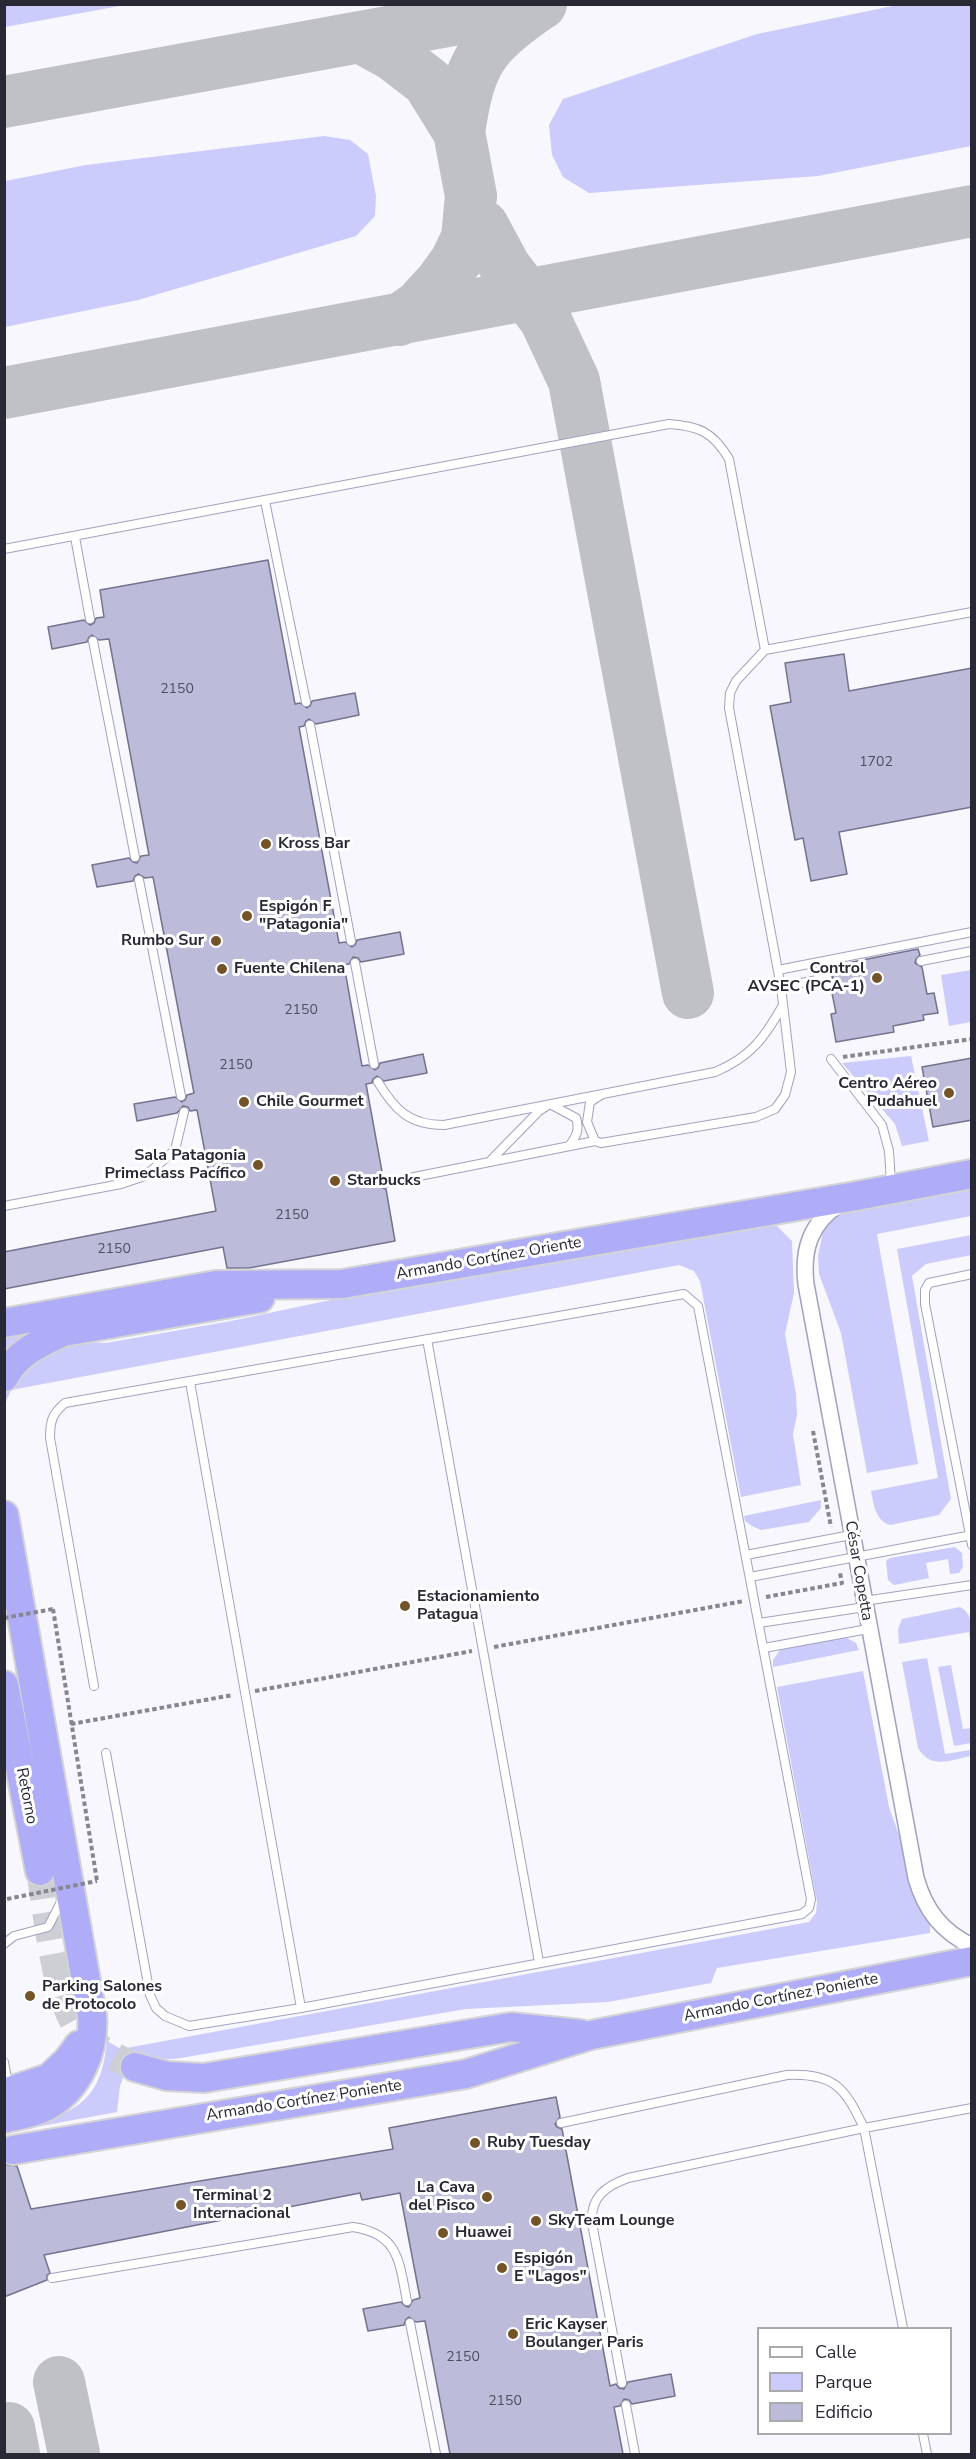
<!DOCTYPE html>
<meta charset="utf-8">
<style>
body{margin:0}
#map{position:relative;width:976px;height:2459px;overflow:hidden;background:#f7f7fd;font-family:"Nunito Sans",sans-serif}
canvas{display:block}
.frame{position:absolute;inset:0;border:6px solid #292935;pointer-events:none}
.legend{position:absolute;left:757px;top:2327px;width:195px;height:108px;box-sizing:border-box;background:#fff;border:2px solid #a9a9ae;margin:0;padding:8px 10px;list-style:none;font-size:18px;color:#292935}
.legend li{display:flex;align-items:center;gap:12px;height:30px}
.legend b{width:30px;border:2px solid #a9a9ae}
</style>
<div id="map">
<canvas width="976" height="2459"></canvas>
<div class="frame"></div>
<ul class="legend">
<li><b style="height:8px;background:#fff"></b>Calle</li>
<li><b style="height:16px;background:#ccccfc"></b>Parque</li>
<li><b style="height:16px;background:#bcbcda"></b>Edificio</li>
</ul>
</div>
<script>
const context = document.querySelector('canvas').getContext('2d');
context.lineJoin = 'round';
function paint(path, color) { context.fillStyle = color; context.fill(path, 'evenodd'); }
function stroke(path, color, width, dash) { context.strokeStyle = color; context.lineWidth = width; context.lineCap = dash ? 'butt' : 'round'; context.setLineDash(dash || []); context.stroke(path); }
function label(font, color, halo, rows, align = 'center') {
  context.font = font + ' "Nunito Sans",sans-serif'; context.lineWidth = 6; context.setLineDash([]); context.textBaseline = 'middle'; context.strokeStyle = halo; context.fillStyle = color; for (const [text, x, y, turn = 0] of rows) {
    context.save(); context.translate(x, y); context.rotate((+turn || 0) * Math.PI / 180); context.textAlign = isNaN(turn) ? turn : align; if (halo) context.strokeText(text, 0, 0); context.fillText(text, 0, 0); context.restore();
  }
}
paint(new Path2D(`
 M 5,4 L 125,4 L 125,5 L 5,27 Z
 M 902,4 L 971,5 L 971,146 L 818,176 L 589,193 L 563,177 L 552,155 L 549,125 L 563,99 L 757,34 Z
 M 324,136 L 350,140 L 368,154 L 376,196 L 375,216 L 356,236 L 138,300 L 5,327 L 5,181 L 86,165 Z
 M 971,970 L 971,1022 L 949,1026 L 941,975 Z
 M 911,1056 L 929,1141 L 902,1146 L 895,1124 L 842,1063 Z
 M 971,1184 L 971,1216 L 877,1234 L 918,1464 L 867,1473 L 841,1333 L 819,1274 L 818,1256 L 823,1231 L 837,1214 Z
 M 765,1220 L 776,1225 L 792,1241 L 794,1293 L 785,1334 L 796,1394 L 797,1415 L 793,1434 L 801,1485 L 741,1497 L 700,1281 L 694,1271 L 679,1265 L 11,1390 L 5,1404 L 5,1386 L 48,1348 L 89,1342 L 106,1343 L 231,1321 L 416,1282 Z
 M 971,1235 L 971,1255 L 926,1264 L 912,1276 L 951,1499 L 939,1515 L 890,1525 C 875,1520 874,1505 871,1491 L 938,1478 L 897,1249 Z
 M 33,1329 L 5,1354 L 5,1335 Z
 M 821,1500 L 821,1508 L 809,1522 L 761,1530 L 752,1526 L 745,1521 L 744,1516 Z
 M 955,1547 L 962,1553 L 963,1567 L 959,1573 L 950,1574 L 948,1559 L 926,1563 L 929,1578 L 894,1585 L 888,1580 L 886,1561 L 890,1558 Z
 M 960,1607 C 975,1615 972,1633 971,1648 L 969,1632 L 899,1644 L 898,1629 L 902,1619 Z
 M 845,1637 L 856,1643 L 859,1650 L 773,1667 L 773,1660 L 780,1650 Z
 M 927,1658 L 945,1754 L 971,1750 L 971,1756 C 950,1760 931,1770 918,1748 L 902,1662 Z
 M 951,1665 L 963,1729 L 972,1728 L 971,1743 L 954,1746 L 938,1667 Z
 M 863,1671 L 889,1807 L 930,1922 L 930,1933 L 717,1968 L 711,1983 L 608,2002 L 466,2009 L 175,2059 L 150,2059 L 132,2054 L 120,2086 L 117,2112 L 14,2131 L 15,2128 C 71,2114 101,2106 107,2041 L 121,2049 L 809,1922 L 816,1913 L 817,1902 L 777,1687 Z`), '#ccccfc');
stroke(new Path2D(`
 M 360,37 L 393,55 L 428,82 L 459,132 L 471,196 L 467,238 L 456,261 L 441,282 L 419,306 L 399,320
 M 4,102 L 541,4
 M 459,132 C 470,61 480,46 539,5
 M 483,226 L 505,267 L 545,319 L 574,381 L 688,993
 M 4,393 L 972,211
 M 59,2382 L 74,2454
 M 9,2428 L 14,2454`), '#c0c0c7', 52);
const building = new Path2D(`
 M 268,560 L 295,704 L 300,703 L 307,708 L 310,706 L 312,701 L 355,693 L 359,715 L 316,724 L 309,719 L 306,721 L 304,726 L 299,727 L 339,943 L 345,942 L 352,947 L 355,945 L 357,940 L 400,932 L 404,954 L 361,962 L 358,958 L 353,957 L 349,964 L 344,965 L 362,1066 L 368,1065 L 375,1070 L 378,1068 L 380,1063 L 423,1054 L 427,1073 L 384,1081 L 377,1076 L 373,1079 L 372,1083 L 366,1084 L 383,1177 L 378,1184 L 380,1187 L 386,1189 L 395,1241 L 249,1268 L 227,1268 L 223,1247 L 4,1289 L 4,1252 L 216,1211 L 197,1110 L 190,1111 L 188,1107 L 183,1106 L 177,1113 L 137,1121 L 134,1104 L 175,1097 L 182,1102 L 185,1100 L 187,1095 L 194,1093 L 153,877 L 145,878 L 138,874 L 135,876 L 133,881 L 97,887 L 92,865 L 129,858 L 133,862 L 137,863 L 141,856 L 149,855 L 109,639 L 99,640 L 92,635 L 89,637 L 87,642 L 52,649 L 48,627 L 84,620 L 90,625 L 94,623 L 96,618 L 104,617 L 100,590 Z
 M 844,654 L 849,691 L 972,668 L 972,807 L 839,832 L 847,874 L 811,881 L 803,838 L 795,840 L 770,706 L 791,702 L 785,663 Z
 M 918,949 L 920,955 L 916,959 L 915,963 L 922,967 L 927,994 L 934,993 L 938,1013 L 923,1015 L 924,1020 L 893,1026 L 894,1032 L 836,1042 L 831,1014 L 836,1013 L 830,983 L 833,977 L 828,972 L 827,967 Z
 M 972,1058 L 972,1120 L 933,1127 L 922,1067 Z
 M 556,2097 L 560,2117 L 555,2124 L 557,2127 L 562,2129 L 610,2386 L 616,2384 L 619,2388 L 624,2389 L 628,2382 L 671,2374 L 675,2396 L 632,2404 L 629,2400 L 624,2399 L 620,2406 L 614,2407 L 623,2454 L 450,2454 L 425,2321 L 416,2322 L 409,2317 L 406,2319 L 404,2325 L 368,2331 L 363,2309 L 401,2302 L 405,2306 L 409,2307 L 413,2300 L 420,2298 L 400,2193 L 362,2200 L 360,2193 L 44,2255 L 50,2273 L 47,2275 L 47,2280 L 4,2297 L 4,2164 L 17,2166 L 31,2209 L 393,2149 L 389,2128 Z`);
paint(building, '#bcbcda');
stroke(building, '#73738e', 1.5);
stroke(new Path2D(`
 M 40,1871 C 47,1910 55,2004 81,2032 C 96,2048 115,2057 135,2067`), '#ceced5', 28, [28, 14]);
const lane = new Path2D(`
 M 265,501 L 306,702
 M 75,537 L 90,619
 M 4,549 L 669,424 C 699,426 713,432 729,459 L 765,650
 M 93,641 L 135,857
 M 310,725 L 351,941
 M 139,880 L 181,1096
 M 921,961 L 972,951
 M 355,963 L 374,1064
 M 778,970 L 972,932
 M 781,987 L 827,978
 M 831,1059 L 882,1125 L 889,1151 L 891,1183
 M 378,1082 C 395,1110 409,1125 444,1125 L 715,1072 C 751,1057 765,1037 783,1005
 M 601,1095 L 590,1102 L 587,1122 L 595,1141 L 601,1143 L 756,1117 L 775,1109 L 785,1095 L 791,1072 L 781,987 L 729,708 L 730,693 L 736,681 L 765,650 L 972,612
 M 491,1160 L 539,1111 L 550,1104 L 576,1118 C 580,1130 576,1137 569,1146
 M 384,1183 L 595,1141
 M 4,1206 L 121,1184 L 145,1176 L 175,1150 L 184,1112
 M 972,1274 L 929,1283 L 925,1290 L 925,1304 L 972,1545
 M 427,1339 L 539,1962
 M 190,1382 L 301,2008
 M 746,1555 L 851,1535
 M 750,1577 L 972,1535
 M 864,1601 L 972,1585
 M 759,1623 L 865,1607
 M 764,1648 L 868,1629
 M 94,1686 L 50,1438 C 50,1421 52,1414 65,1403 L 684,1294 L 698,1306 L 811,1899 L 809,1908 L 802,1914 L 301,2008 L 189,2026 L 165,2016 L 156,2008 L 150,1995 L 106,1753
 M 4,1944 L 14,1936 L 48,1927 L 62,1900
 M 4,2062 L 8,2084
 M 561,2123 L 787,2075 C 835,2073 845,2088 864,2128 L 903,2328
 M 52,2278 L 353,2227 C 399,2234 399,2261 407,2301
 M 410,2323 L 436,2454
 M 622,2383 L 592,2223 C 590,2197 606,2186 628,2178 L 864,2128 L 972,2108
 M 626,2405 L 635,2454
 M 923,2434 L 927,2454`);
const street = new Path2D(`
 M 840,1204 C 810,1223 802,1250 806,1284 L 916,1878 C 925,1910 942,1932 972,1946`);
const highway = new Path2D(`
 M 4,1323 L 216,1285 L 342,1284 L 856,1196 L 972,1174
 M 4,1377 C 17,1353 39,1343 63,1332 L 260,1298
 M 4,1515 L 92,2015 C 95,2050 79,2088 47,2106 C 34,2113 20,2115 6,2118
 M 4,1685 L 40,1871
 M 135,2067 L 167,2076 L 204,2078 L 511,2027 L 580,2034
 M 4,2093 L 49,2078 L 68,2060 L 79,2045
 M 13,2150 L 466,2074 L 591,2035 L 972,1961`);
stroke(lane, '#a1a2bf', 10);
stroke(street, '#a1a2bf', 18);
stroke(highway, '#d4d4d7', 32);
stroke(new Path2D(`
 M 843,1057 L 972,1039
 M 813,1431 L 831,1527
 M 766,1597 L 842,1583 L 840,1573
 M 53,1609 L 97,1881
 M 494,1647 L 744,1601
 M 255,1691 L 472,1651
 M 71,1724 L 233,1695`), '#86868f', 4, [4.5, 3]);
stroke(lane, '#fff', 8);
stroke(street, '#fff', 15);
stroke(highway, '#afacf8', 28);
stroke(new Path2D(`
 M 4,1618 L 53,1609
 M 7,1899 L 97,1881`), '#86868f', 4, [4.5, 3]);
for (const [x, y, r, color] of [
 [266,844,6,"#725428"],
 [247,916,6,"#725428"],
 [216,941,6,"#725428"],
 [222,969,6,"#725428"],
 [877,978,6,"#725428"],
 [949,1093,6,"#725428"],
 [244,1102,6,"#725428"],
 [258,1165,6,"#725428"],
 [335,1181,6,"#725428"],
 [405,1606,6,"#725428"],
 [30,1996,6,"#725428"],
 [475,2143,6,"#725428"],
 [487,2197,6,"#725428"],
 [181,2205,6,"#725428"],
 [536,2221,6,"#725428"],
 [443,2233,6,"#725428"],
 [502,2268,6,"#725428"],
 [513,2334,6,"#725428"]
]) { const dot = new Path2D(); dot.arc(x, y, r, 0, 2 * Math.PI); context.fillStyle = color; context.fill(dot); stroke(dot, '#fff', 2); }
label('14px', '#4e4e5e', null, [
 ["2150",177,690],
 ["1702",876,763],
 ["2150",301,1011],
 ["2150",236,1066],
 ["2150",292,1216],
 ["2150",114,1250],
 ["2150",463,2358],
 ["2150",505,2402]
]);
label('bold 16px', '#292935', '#fff', [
 ["Kross Bar",278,844],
 ["Espigón F",259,907],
 ["\"Patagonia\"",259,925],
 ["Rumbo Sur",204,941,"right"],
 ["Fuente Chilena",234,969],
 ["Control",865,969,"right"],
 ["AVSEC (PCA-1)",865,987,"right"],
 ["Centro Aéreo",937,1084,"right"],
 ["Pudahuel",937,1102,"right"],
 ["Chile Gourmet",256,1102],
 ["Sala Patagonia",246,1156,"right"],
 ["Primeclass Pacífico",246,1174,"right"],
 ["Starbucks",347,1181],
 ["Estacionamiento",417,1597],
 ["Patagua",417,1615],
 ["Parking Salones",42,1987],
 ["de Protocolo",42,2005],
 ["Ruby Tuesday",487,2143],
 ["La Cava",475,2188,"right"],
 ["del Pisco",475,2206,"right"],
 ["Terminal 2",193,2196],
 ["Internacional",193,2214],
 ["SkyTeam Lounge",548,2221],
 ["Huawei",455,2233],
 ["Espigón",514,2259],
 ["E \"Lagos\"",514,2277],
 ["Eric Kayser",525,2325],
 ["Boulanger Paris",525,2343]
], 'left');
label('16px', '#292935', '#fff', [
 ["Armando Cortínez Oriente",489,1259,-10],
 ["César Copetta",858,1571,80],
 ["Retorno",26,1796,79],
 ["Armando Cortínez Poniente",781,1998,-11],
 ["Armando Cortínez Poniente",304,2101,-9]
]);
</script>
